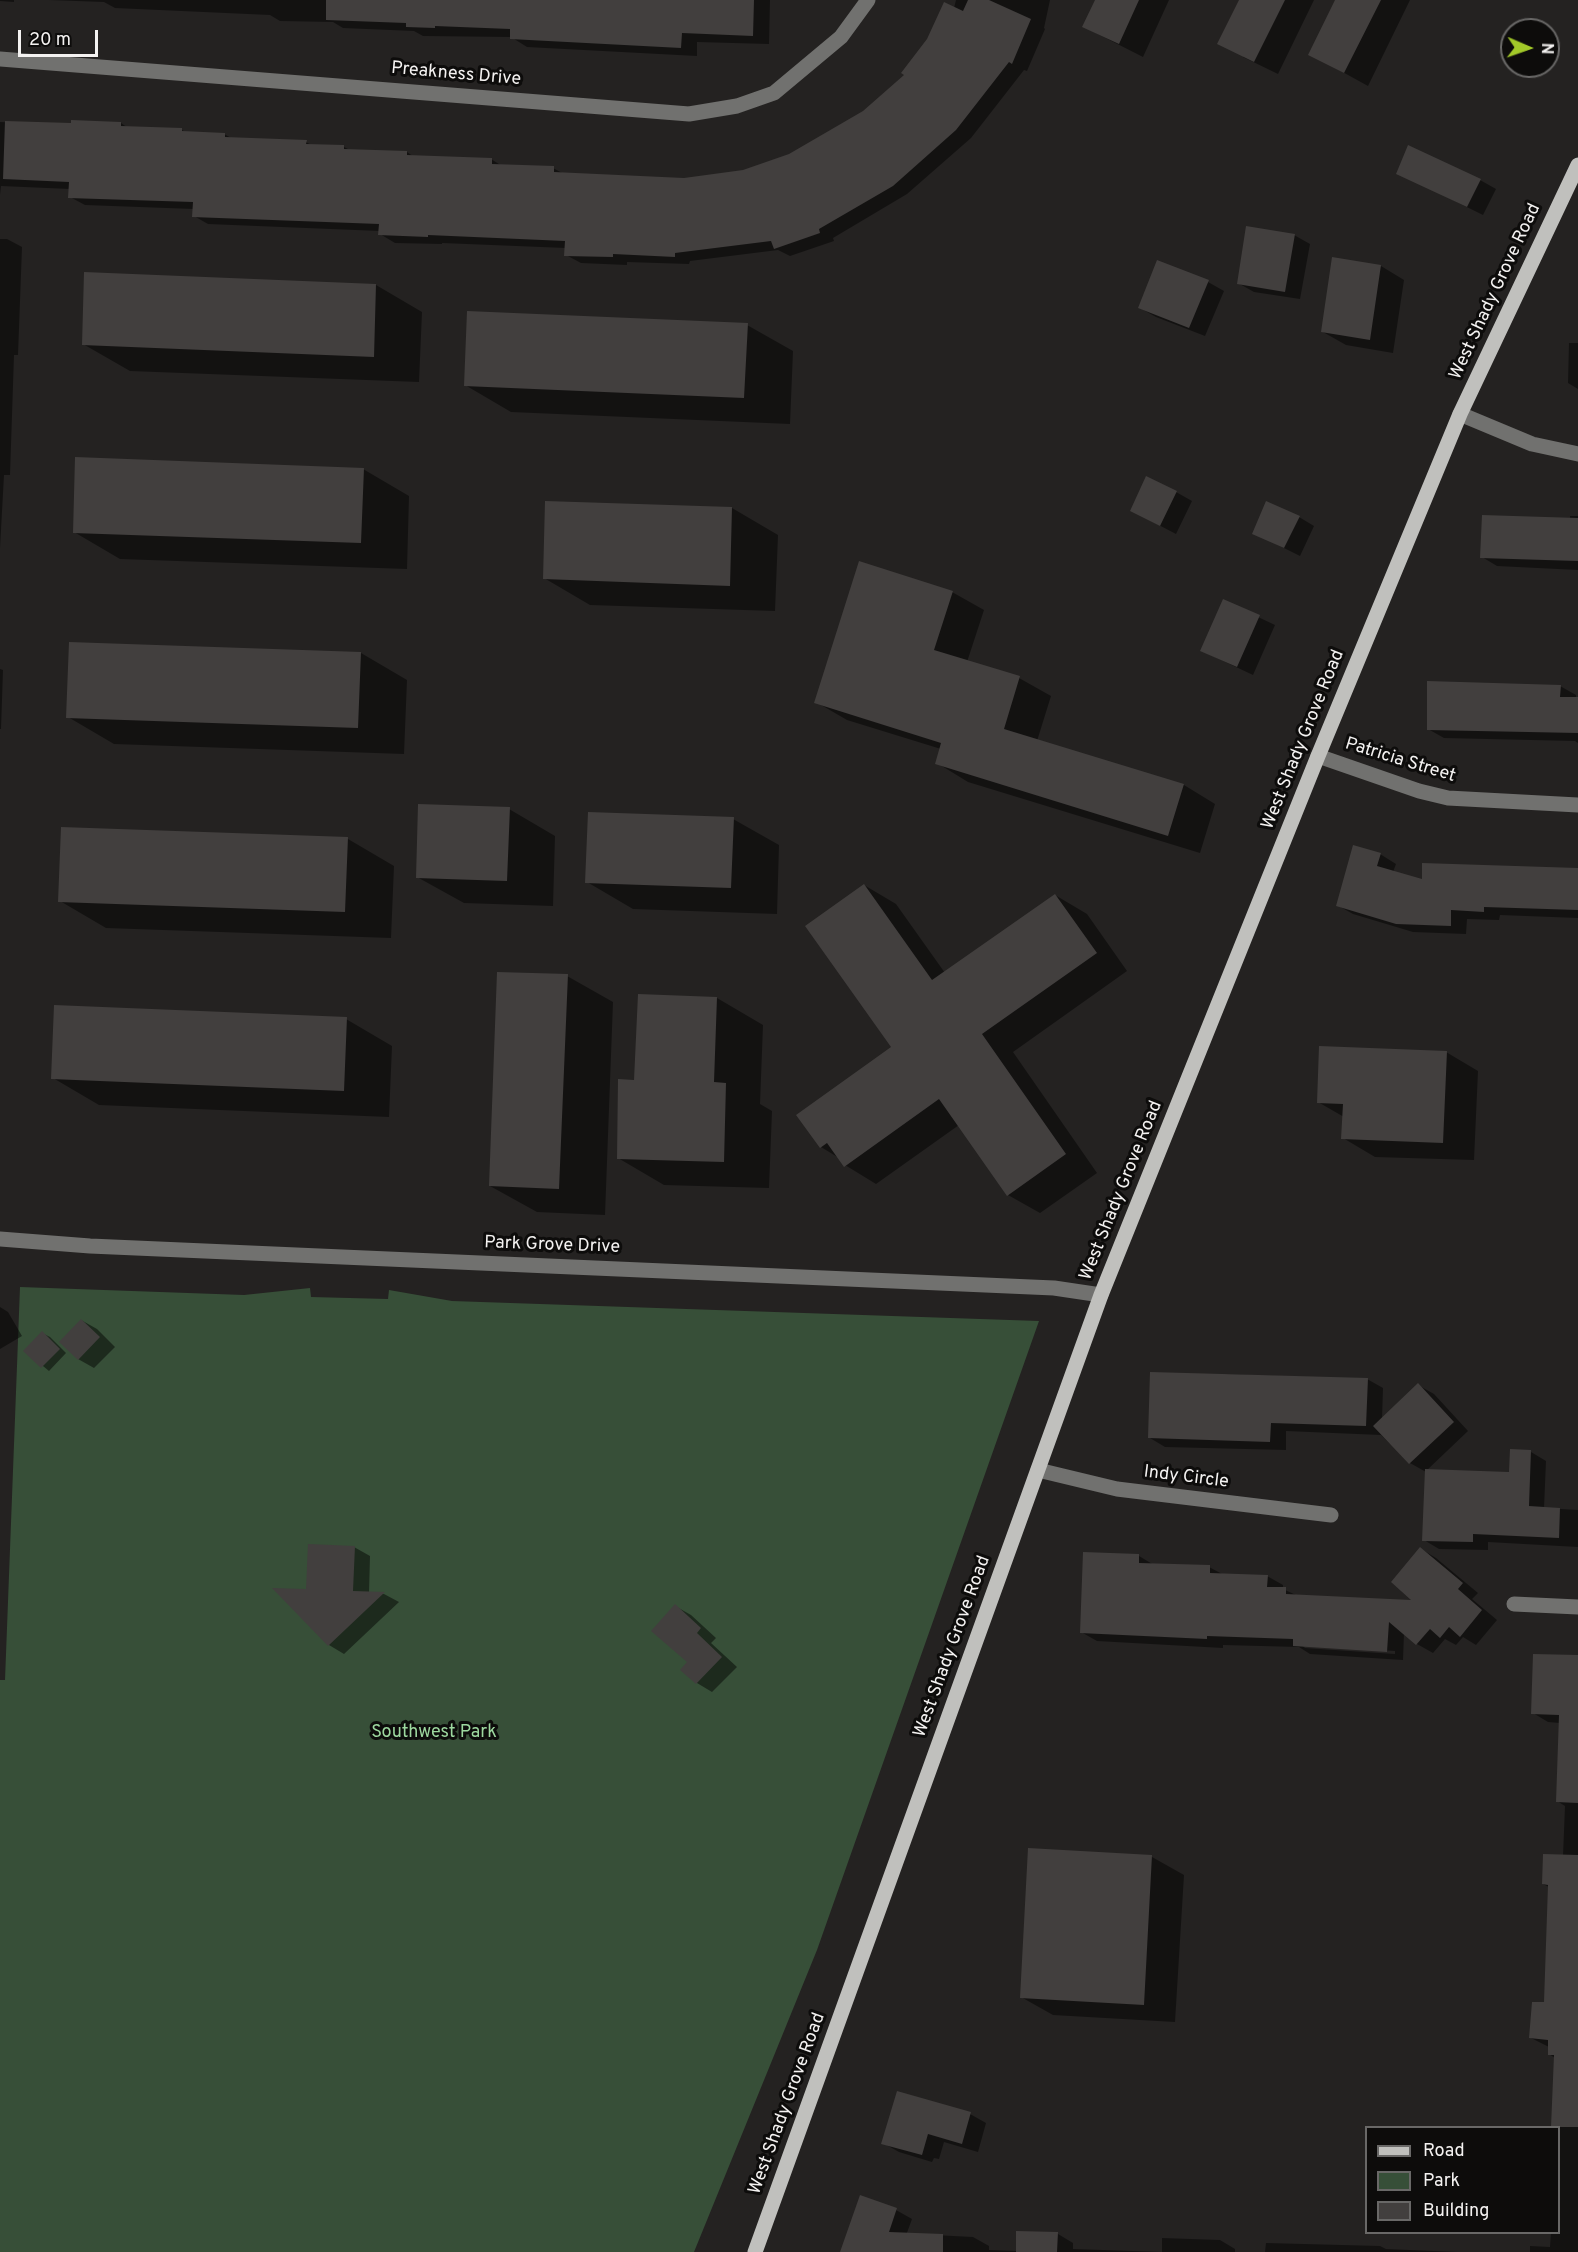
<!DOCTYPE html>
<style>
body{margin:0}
#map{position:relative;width:1578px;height:2252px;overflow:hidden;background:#242221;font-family:Overpass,sans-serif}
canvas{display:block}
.legend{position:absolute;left:1365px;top:2126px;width:195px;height:108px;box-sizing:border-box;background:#0d0c0b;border:2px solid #696867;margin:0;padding:8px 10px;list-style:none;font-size:18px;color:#f4f2f1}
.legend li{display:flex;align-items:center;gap:12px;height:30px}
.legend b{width:30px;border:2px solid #696867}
.north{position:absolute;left:1500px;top:18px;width:60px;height:60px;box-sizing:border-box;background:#0d0c0b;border:2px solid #696867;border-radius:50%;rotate:92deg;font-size:16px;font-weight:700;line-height:24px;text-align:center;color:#f4f2f1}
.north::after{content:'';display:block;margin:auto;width:21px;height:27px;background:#a2c929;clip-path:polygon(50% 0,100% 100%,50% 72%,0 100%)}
.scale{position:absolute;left:18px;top:30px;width:80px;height:27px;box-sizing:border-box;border:3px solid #f4f2f1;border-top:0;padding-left:8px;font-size:18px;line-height:21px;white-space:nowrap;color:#f4f2f1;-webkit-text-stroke:4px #0d0c0b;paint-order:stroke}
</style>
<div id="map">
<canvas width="1578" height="2252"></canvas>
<ul class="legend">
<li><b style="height:8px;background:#c0c0bd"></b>Road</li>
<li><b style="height:16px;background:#374f38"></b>Park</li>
<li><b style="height:16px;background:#423f3e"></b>Building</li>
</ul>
<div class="north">N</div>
<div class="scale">20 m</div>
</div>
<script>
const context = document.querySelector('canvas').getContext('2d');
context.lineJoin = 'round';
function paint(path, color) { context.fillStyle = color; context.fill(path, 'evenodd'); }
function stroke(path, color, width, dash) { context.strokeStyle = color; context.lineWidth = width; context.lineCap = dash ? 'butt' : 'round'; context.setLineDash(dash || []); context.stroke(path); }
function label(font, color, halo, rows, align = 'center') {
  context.font = font + ' Overpass,sans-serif'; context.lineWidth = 6; context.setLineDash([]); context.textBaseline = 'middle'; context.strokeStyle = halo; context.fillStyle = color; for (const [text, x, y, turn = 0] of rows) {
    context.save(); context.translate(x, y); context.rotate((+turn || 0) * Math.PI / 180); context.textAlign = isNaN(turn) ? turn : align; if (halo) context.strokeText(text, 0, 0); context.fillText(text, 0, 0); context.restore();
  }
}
paint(new Path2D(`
 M 20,1287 L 244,1295 L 310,1288 L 311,1297 L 388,1299 L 389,1290 L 452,1301 L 1039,1321 L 817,1950 L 694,2252 L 0,2252 L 0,1680 L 5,1680 Z`), '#374f38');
paint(new Path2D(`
 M 0,0 L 14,0 L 14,2 L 0,1 Z
 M 49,0 L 770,0 L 769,44 L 697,42 L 697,56 L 527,47 L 511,37 L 423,36 L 414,31 L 343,28 L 333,22 L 280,21 L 270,15 L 115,8 L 104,2 Z
 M 956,0 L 1050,0 L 1044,28 L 1045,29 L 1027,71 L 1024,70 L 971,138 L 907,194 L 833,238 L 834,241 L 790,256 L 778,250 L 690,261 L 689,264 L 627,262 L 627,265 L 581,263 L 566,255 L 566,248 L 442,243 L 442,244 L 395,243 L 380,234 L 380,231 L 208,224 L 194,216 L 194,209 L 85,205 L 70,197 L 70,189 L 1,186 L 0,195 L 0,122 L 72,125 L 121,123 L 128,128 L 182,130 L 187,133 L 224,134 L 233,139 L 306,142 L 313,146 L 344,147 L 350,150 L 407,152 L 414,157 L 491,159 L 502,166 L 553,168 L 564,174 L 684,179 L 743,171 L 790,155 L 864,112 L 906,75 L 954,8 Z
 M 1097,0 L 1169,0 L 1143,57 L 1084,27 Z
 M 1240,0 L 1314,0 L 1278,74 L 1243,57 Z
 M 1337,0 L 1410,0 L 1368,86 L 1310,54 Z
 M 1398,173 L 1480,180 L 1496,189 L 1483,215 Z
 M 1294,235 L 1310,244 L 1300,299 L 1254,292 L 1238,283 Z
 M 0,239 L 7,239 L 22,247 L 18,355 L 14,355 L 10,475 L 4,475 L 0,548 Z
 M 1381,266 L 1404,280 L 1393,353 L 1346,345 L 1323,332 Z
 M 1208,282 L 1224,291 L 1205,336 L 1156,317 L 1140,308 Z
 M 376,285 L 422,312 L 419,382 L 130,371 L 83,344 Z
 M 747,325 L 793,351 L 790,424 L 511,412 L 465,385 Z
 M 1569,343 L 1578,343 L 1578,389 L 1568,383 Z
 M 363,469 L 409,496 L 407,569 L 120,559 L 74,532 Z
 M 1176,492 L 1192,501 L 1176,534 L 1132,511 Z
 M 732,508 L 778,535 L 775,611 L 590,605 L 544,578 Z
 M 1570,516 L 1578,516 L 1578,570 L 1497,566 L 1482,557 L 1570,520 Z
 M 1299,517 L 1314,526 L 1300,556 L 1254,533 Z
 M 952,592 L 984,610 L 967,662 L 1019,678 L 1051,696 L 1037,741 L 1184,785 L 1215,804 L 1200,853 L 968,782 L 937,763 L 941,749 L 847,720 L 816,702 Z
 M 1224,601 L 1275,625 L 1253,675 L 1202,651 Z
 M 361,653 L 407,680 L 404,754 L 114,744 L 68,717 Z
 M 0,669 L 3,670 L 1,729 L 0,729 Z
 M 1560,686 L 1576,695 L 1576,699 L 1578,699 L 1578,743 L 1575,741 L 1444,738 L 1428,729 Z
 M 509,809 L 555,836 L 553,906 L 464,903 L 417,877 Z
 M 733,819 L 779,845 L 777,914 L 633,909 L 587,882 Z
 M 348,839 L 394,866 L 391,938 L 106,928 L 60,901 Z
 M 1380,854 L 1396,864 L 1393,872 L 1423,881 L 1578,871 L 1578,918 L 1500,915 L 1499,920 L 1467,919 L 1466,934 L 1413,932 L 1353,914 L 1337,905 Z
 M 864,885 L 896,904 L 945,973 L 1055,895 L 1087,914 L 1127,971 L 1013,1052 L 1097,1173 L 1040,1213 L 1008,1195 L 959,1125 L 876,1184 L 845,1165 L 839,1158 L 821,1147 L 798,1115 L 893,1048 Z
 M 567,976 L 613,1002 L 605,1215 L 537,1212 L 490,1186 Z
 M 639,996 L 717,998 L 763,1025 L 760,1104 L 772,1111 L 769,1188 L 664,1185 L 618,1158 L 636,1082 Z
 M 346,1019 L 392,1046 L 389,1117 L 99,1105 L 53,1078 Z
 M 1446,1052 L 1478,1071 L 1474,1160 L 1375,1157 L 1343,1138 L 1344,1117 L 1318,1102 Z
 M 0,1307 L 8,1312 L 22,1336 L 0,1349 Z
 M 81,1320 L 97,1329 L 115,1347 L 94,1368 L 78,1359 Z
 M 42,1333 L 50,1337 L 66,1353 L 49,1371 L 25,1351 Z
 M 1222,1374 L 1367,1379 L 1383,1388 L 1382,1419 L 1418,1385 L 1434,1394 L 1468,1431 L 1426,1471 L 1510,1474 L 1531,1452 L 1546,1461 L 1544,1508 L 1578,1510 L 1578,1547 L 1488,1542 L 1488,1550 L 1439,1549 L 1424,1540 L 1426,1472 L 1410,1463 L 1381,1435 L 1286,1431 L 1286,1450 L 1165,1447 L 1150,1438 L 1222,1376 Z
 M 354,1547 L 370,1556 L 369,1593 L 384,1594 L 399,1602 L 344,1654 L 329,1645 L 308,1591 Z
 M 1421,1549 L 1436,1558 L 1478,1593 L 1472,1599 L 1497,1620 L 1476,1645 L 1463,1637 L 1456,1645 L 1445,1639 L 1433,1653 L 1417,1644 L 1404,1633 L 1403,1660 L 1310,1654 L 1299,1647 L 1223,1645 L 1223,1648 L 1097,1641 L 1081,1632 L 1139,1556 L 1154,1565 L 1209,1567 L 1224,1575 L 1267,1576 L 1283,1585 L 1283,1589 L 1298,1596 L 1415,1602 ZM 1302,1645 L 1395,1651 L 1395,1654 L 1305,1648 Z
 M 675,1606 L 691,1615 L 716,1638 L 711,1643 L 737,1667 L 712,1692 L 697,1683 Z
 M 1578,1657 L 1578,2252 L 1530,2252 L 1530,2246 L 1550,2247 L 1551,2232 L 1558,2232 L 1558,2128 L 1553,2128 L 1555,2058 L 1549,2054 L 1549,2047 L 1531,2038 L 1545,2004 L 1549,1887 L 1543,1884 L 1563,1856 L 1565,1806 L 1557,1801 L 1560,1723 L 1548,1722 L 1533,1713 Z
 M 1029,1850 L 1152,1857 L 1184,1875 L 1175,2022 L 1053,2015 L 1021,1997 Z
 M 970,2114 L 986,2123 L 978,2152 L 944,2142 L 939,2159 L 934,2158 L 932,2162 L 899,2152 L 883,2143 Z
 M 896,2210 L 912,2219 L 900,2252 L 842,2252 Z
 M 914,2234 L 973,2237 L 989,2246 L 989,2250 L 1017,2251 L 1058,2234 L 1073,2243 L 1073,2249 L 1162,2252 L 1162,2238 L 1220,2240 L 1235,2249 L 1235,2252 L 913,2252 Z
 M 1266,2243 L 1380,2246 L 1386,2249 L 1457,2252 L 1265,2252 Z`), '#0007');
paint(new Path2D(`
 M 326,0 L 754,0 L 753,36 L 682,33 L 681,48 L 510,39 L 510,29 L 435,26 L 435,28 L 406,27 L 406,23 L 326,20 Z
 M 968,0 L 989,0 L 1031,19 L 1012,64 L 1009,62 L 956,130 L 893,186 L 819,229 L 820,233 L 774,249 L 771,241 L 675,253 L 675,257 L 613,254 L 613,257 L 564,256 L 565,241 L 428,235 L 428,237 L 378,235 L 379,224 L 192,217 L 193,202 L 68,198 L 69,182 L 3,179 L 5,121 L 71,123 L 71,120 L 121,122 L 121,126 L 182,128 L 182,131 L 225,133 L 225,137 L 307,140 L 306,144 L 344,145 L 344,149 L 407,151 L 407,155 L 492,158 L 492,164 L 554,166 L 554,172 L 684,178 L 743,170 L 789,154 L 863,111 L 904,75 L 901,73 L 927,39 L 944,2 L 963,11 Z
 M 1095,0 L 1139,0 L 1119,44 L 1082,27 Z
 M 1239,0 L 1285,0 L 1254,62 L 1217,44 Z
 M 1335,0 L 1381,0 L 1344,73 L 1308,55 Z
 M 1408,145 L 1481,179 L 1467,207 L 1396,174 Z
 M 1246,226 L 1295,234 L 1285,292 L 1237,284 Z
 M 1332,257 L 1381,265 L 1370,340 L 1321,332 Z
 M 1157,260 L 1209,280 L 1189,328 L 1138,308 Z
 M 84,272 L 376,284 L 374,357 L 82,345 Z
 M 467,311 L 748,323 L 744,398 L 464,386 Z
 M 75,457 L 364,468 L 361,543 L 73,533 Z
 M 1146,476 L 1177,491 L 1160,526 L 1130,511 Z
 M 545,501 L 732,507 L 730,586 L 543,579 Z
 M 1266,501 L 1300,516 L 1284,548 L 1252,534 Z
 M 1482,515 L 1578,518 L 1578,561 L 1480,558 Z
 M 859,561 L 953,591 L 934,650 L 1020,676 L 1004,729 L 1184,784 L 1168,836 L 935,764 L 941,743 L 814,703 Z
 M 1223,599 L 1260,615 L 1237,667 L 1200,651 Z
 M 69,642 L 361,652 L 358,728 L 66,718 Z
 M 1427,681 L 1561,685 L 1560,697 L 1578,697 L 1578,733 L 1427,730 Z
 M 418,804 L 510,807 L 507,881 L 416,878 Z
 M 588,812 L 734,817 L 731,888 L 585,883 Z
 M 61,827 L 348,837 L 345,912 L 58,902 Z
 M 1353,845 L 1381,853 L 1377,866 L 1422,879 L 1422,863 L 1578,868 L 1578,910 L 1484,907 L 1484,912 L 1451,910 L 1451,926 L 1396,924 L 1336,906 Z
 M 864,884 L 932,980 L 1055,894 L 1097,953 L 982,1034 L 1066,1154 L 1007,1196 L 939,1099 L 844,1167 L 827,1143 L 820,1148 L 796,1115 L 891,1047 L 805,926 Z
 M 497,972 L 568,974 L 559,1189 L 489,1186 Z
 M 638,994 L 717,997 L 714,1082 L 726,1083 L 724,1162 L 617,1159 L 618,1079 L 634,1080 Z
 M 54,1005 L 347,1017 L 344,1091 L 51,1079 Z
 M 1319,1046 L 1447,1051 L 1443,1143 L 1341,1139 L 1343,1104 L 1317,1103 Z
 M 81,1319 L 100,1337 L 78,1360 L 59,1342 Z
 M 42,1331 L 60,1349 L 41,1368 L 23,1351 Z
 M 1150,1372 L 1368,1378 L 1366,1426 L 1271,1423 L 1270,1442 L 1148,1438 Z
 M 1418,1383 L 1454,1422 L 1409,1464 L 1373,1426 Z
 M 1510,1449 L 1531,1450 L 1529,1506 L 1560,1508 L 1559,1538 L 1473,1534 L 1473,1542 L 1422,1541 L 1425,1469 L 1509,1472 Z
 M 308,1544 L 355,1546 L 353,1591 L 385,1592 L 328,1646 L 272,1588 L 306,1589 Z
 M 1420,1547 L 1463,1583 L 1458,1589 L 1482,1610 L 1460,1637 L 1449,1627 L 1440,1638 L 1430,1629 L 1416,1645 L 1389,1622 L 1387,1652 L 1293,1646 L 1293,1639 L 1207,1636 L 1207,1639 L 1080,1633 L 1083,1552 L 1139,1554 L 1139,1563 L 1210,1565 L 1210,1573 L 1268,1575 L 1267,1587 L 1286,1587 L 1286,1594 L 1411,1600 L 1391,1582 Z
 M 675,1604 L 701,1628 L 697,1633 L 722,1657 L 696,1684 L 680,1670 L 687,1662 L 651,1631 Z
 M 1533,1654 L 1578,1655 L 1578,1803 L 1556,1802 L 1559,1715 L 1531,1714 Z
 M 1028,1848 L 1152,1855 L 1144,2005 L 1020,1998 Z
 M 1543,1854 L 1578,1855 L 1578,2127 L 1551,2127 L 1554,2055 L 1548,2055 L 1548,2040 L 1529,2038 L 1532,2002 L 1544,2002 L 1548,1885 L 1542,1884 Z
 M 897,2091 L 971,2112 L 962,2144 L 928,2134 L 922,2155 L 881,2144 Z
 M 860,2195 L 897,2208 L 889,2232 L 943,2234 L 943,2252 L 840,2252 Z
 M 1016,2231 L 1058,2232 L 1057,2252 L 1016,2252 Z`), '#423f3e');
stroke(new Path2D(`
 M 0,59 L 689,114 L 737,106 L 774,93 L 841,37 L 868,0
 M 1460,414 L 1532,444 L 1578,454
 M 1318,756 L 1419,791 L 1448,798 L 1578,805
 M 0,1239 L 90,1246 L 1054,1288 L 1101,1295
 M 1038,1470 L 1117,1489 L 1331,1515
 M 1514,1604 L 1578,1607`), '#71716f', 15);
stroke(new Path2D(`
 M 755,2252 L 1101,1295 L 1318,756 L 1460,414 L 1578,165`), '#c0c0bd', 15);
label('18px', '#f4f2f1', '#0d0c0b', [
 ["Preakness Drive",456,75,5],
 ["West Shady Grove Road",1496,292,-65],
 ["West Shady Grove Road",1304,740,-68],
 ["Patricia Street",1400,761,17],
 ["West Shady Grove Road",1122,1191,-68],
 ["Park Grove Drive",552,1246,2],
 ["Indy Circle",1186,1478,7],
 ["West Shady Grove Road",953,1647,-70],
 ["West Shady Grove Road",788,2104,-70]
]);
label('18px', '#9dd89f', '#0d0c0b', [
 ["Southwest Park",434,1733]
]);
</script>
